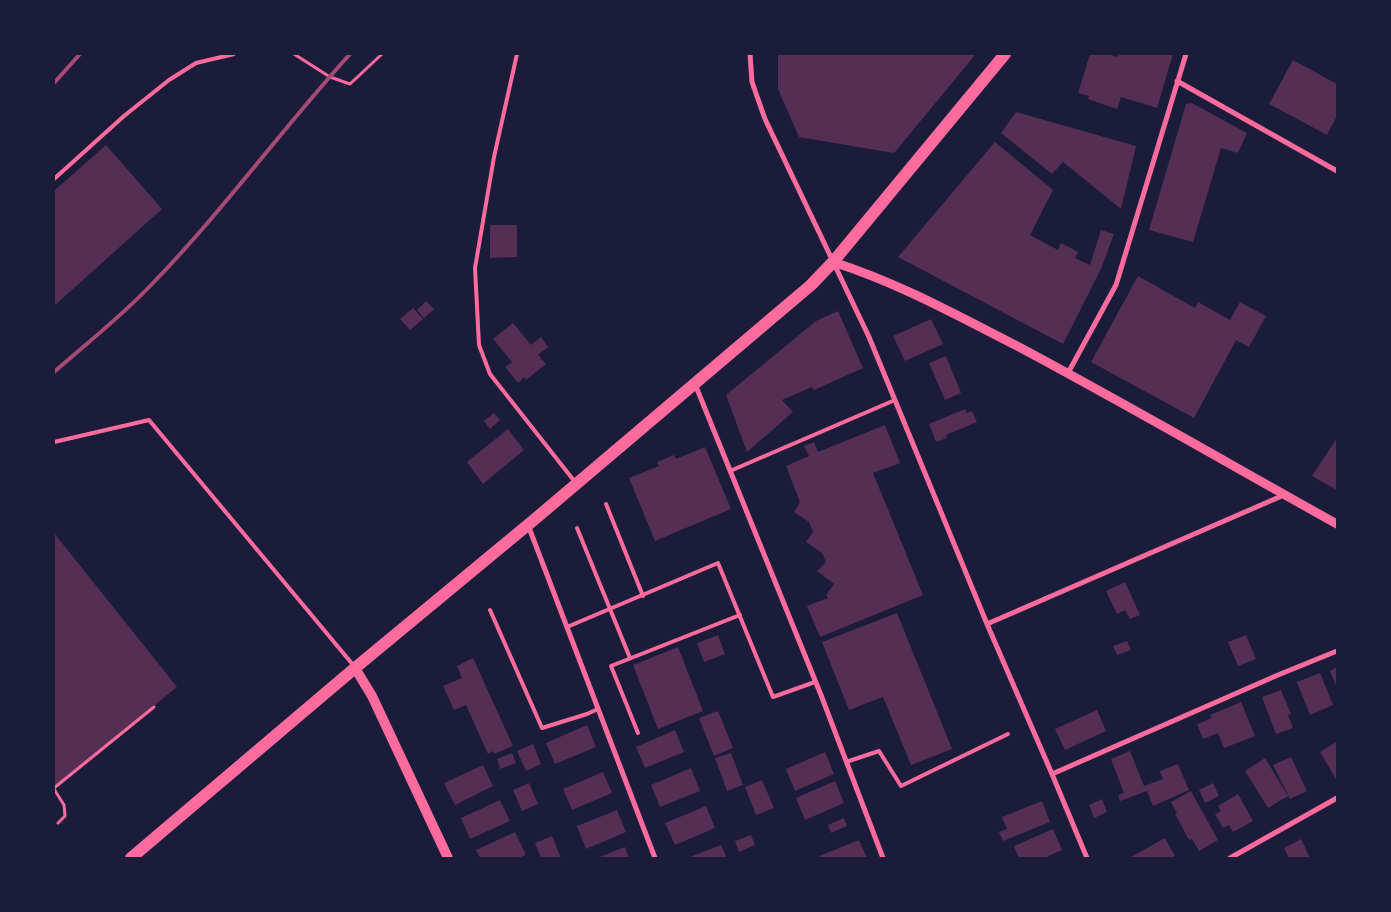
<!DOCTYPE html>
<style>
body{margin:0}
#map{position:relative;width:1391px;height:912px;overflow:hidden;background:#1b1b3a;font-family:Raleway,sans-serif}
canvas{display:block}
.frame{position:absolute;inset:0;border:55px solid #1b1b3a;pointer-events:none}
</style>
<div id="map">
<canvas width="1391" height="912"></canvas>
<div class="frame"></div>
</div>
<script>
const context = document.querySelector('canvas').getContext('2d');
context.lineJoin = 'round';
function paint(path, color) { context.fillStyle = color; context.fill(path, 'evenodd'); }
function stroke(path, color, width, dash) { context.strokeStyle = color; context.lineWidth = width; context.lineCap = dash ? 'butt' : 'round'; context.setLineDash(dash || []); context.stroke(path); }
paint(new Path2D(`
 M 778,54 L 976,54 L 894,153 L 799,137 L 778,89 Z
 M 1090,54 L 1106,54 L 1118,57 L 1119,54 L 1173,54 L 1157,108 L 1121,97 L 1117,109 L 1088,99 L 1089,96 L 1078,93 Z
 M 1293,60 L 1337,84 L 1337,116 L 1327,135 L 1269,104 Z
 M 1192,103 L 1247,133 L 1238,153 L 1221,148 L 1193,242 L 1149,230 L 1186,104 Z
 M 1016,112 L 1136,146 L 1121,209 L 1063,162 L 1052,174 L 1001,133 Z
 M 995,142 L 1053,190 L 1030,235 L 1058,250 L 1061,243 L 1078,252 L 1075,258 L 1090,265 L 1101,230 L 1114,234 L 1101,269 L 1063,344 L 898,257 Z
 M 106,145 L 162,209 L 54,306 L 54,191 Z
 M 490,225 L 517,225 L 517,257 L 490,258 Z
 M 1138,276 L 1195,308 L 1198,302 L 1230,320 L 1240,302 L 1266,316 L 1249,347 L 1236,340 L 1194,418 L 1091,362 Z
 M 426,301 L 434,309 L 424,318 L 417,310 Z
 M 413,308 L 423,319 L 410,330 L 400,319 Z
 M 838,311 L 863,368 L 814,390 L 812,387 L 782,400 L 793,412 L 747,452 L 726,395 L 816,321 Z
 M 931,319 L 943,344 L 905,361 L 893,336 Z
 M 513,323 L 531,345 L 541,337 L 548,347 L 538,355 L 546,364 L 526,380 L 524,377 L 518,383 L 505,367 L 512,362 L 493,339 Z
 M 946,356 L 961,393 L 945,400 L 929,363 Z
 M 965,409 L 967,413 L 972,411 L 977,422 L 946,435 L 947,438 L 936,442 L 929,424 Z
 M 494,413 L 500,420 L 490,429 L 484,421 Z
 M 885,425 L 900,463 L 873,473 L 923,595 L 820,637 L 807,606 L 828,598 L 826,595 L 834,584 L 817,571 L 826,562 L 822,553 L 806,542 L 813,532 L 809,522 L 794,512 L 800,502 L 786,466 L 809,456 L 804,446 L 814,442 L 818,452 Z
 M 508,429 L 524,450 L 483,484 L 467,462 Z
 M 1337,438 L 1337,490 L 1312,476 Z
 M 705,447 L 731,509 L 655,541 L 629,478 L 659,466 L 657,462 L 674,455 L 676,459 Z
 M 54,533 L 177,687 L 54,787 Z
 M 1125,582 L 1140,615 L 1130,619 L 1125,610 L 1117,614 L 1106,591 Z
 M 897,613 L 952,749 L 911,765 L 883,697 L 849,710 L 822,642 Z
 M 718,635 L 725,654 L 704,662 L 697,643 Z
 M 1246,635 L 1256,659 L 1238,666 L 1228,642 Z
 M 1127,641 L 1131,650 L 1117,655 L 1113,646 Z
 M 678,647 L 703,711 L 658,729 L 633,665 Z
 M 473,658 L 513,746 L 494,754 L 493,751 L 488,754 L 466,705 L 454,710 L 443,686 L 462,678 L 457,666 Z
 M 1337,667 L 1337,688 L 1330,671 Z
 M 1320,673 L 1333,705 L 1310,715 L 1297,682 Z
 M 1281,690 L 1291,714 L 1288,715 L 1293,728 L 1276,734 L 1262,697 Z
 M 1241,702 L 1255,736 L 1224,748 L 1218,733 L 1203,739 L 1197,724 L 1212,718 L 1210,715 Z
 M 1097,710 L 1106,731 L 1065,750 L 1055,729 Z
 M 718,711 L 733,748 L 714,756 L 699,718 Z
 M 587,725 L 596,747 L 555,764 L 546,743 Z
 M 675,730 L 684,752 L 645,768 L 636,747 Z
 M 1336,742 L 1337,744 L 1337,781 L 1320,752 Z
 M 533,744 L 541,764 L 526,771 L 517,751 Z
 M 1130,751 L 1144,786 L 1163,779 L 1160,771 L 1178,764 L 1189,790 L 1153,806 L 1147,791 L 1120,801 L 1118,795 L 1124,793 L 1111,759 Z
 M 825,752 L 834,774 L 795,791 L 786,769 Z
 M 512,753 L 516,763 L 500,769 L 497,759 Z
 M 731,753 L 743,785 L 727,791 L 715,758 Z
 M 1291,757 L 1307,791 L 1290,799 L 1273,765 Z
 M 1265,758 L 1288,796 L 1268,808 L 1245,771 Z
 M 483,765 L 493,786 L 455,805 L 444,783 Z
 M 691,768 L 700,791 L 660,807 L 651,785 Z
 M 603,772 L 612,793 L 572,810 L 563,789 Z
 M 762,780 L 774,808 L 756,815 L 745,787 Z
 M 835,781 L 844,803 L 805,820 L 796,798 Z
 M 529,783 L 538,804 L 522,811 L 513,790 Z
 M 1213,783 L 1219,796 L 1205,803 L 1199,790 Z
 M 1191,791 L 1218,840 L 1199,851 L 1192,839 L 1189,840 L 1175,814 L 1177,813 L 1171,802 Z
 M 1238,794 L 1253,821 L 1233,832 L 1229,825 L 1223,828 L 1215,814 L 1221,811 L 1218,806 Z
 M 1102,799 L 1107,812 L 1094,818 L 1089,805 Z
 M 500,800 L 510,821 L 470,839 L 461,818 Z
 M 1042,801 L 1050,822 L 1003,841 L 999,832 L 1007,829 L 1002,817 Z
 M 706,806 L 715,828 L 675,845 L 665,823 Z
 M 617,810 L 626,832 L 586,849 L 577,826 Z
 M 844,818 L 847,826 L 831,833 L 828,825 Z
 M 1053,829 L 1062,850 L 1044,858 L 1019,858 L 1014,846 Z
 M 515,832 L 526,855 L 518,858 L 480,858 L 476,850 Z
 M 751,835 L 755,845 L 739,852 L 735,841 Z
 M 552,836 L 561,858 L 541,858 L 535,843 Z
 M 1165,838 L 1175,856 L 1171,858 L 1129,858 Z
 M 1301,839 L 1310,858 L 1289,858 L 1284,848 Z
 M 859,840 L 867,858 L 820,858 L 819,856 Z
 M 721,845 L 727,858 L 687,858 Z
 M 625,847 L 629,858 L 597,858 Z`), '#542f53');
stroke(new Path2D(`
 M 294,54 L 330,77 L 350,84 L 382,54
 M 54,788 L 154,707
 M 54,789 L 64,805 L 65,816 L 58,823`), '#ff6b9d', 3);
stroke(new Path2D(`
 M 517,54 L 494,157 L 475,268 L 479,345 L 490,374 L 575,482
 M 54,179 L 124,116 L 169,80 L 196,63 L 234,54
 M 54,442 L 149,420 L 354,666
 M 730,471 L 895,400
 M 606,504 L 643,596
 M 577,528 L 630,658
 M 490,610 L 542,728 L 587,714 L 598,709
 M 567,627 L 718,563 L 773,697 L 815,682
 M 638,733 L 611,666 L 740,615
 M 846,762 L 879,751 L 901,786 L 1008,734`), '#ff6b9d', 4);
stroke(new Path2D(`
 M 750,54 L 752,82 L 765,119 L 869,337 L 987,624 L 1052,774 L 1087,858
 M 1177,81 L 1337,171
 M 1068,373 L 1116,285 L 1186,54
 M 695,384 L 821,695 L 883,858
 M 528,525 L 655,858
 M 987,624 L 1284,495
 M 1052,774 L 1278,675 L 1337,651
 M 1230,858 L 1337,798`), '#ff6b9d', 5);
stroke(new Path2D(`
 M 833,262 C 899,283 958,316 1019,347 C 1126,404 1231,465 1337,524`), '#ff6b9d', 9);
stroke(new Path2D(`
 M 355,668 L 372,696 L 448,858`), '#ff6b9d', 10);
stroke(new Path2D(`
 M 131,858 L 355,668 L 535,519 L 811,285 L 833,262 L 1005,54`), '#ff6b9d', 12);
stroke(new Path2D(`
 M 54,83 L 80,54
 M 54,372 C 87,343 122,316 152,284 C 223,211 282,129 350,54`), '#a44b75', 4);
</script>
